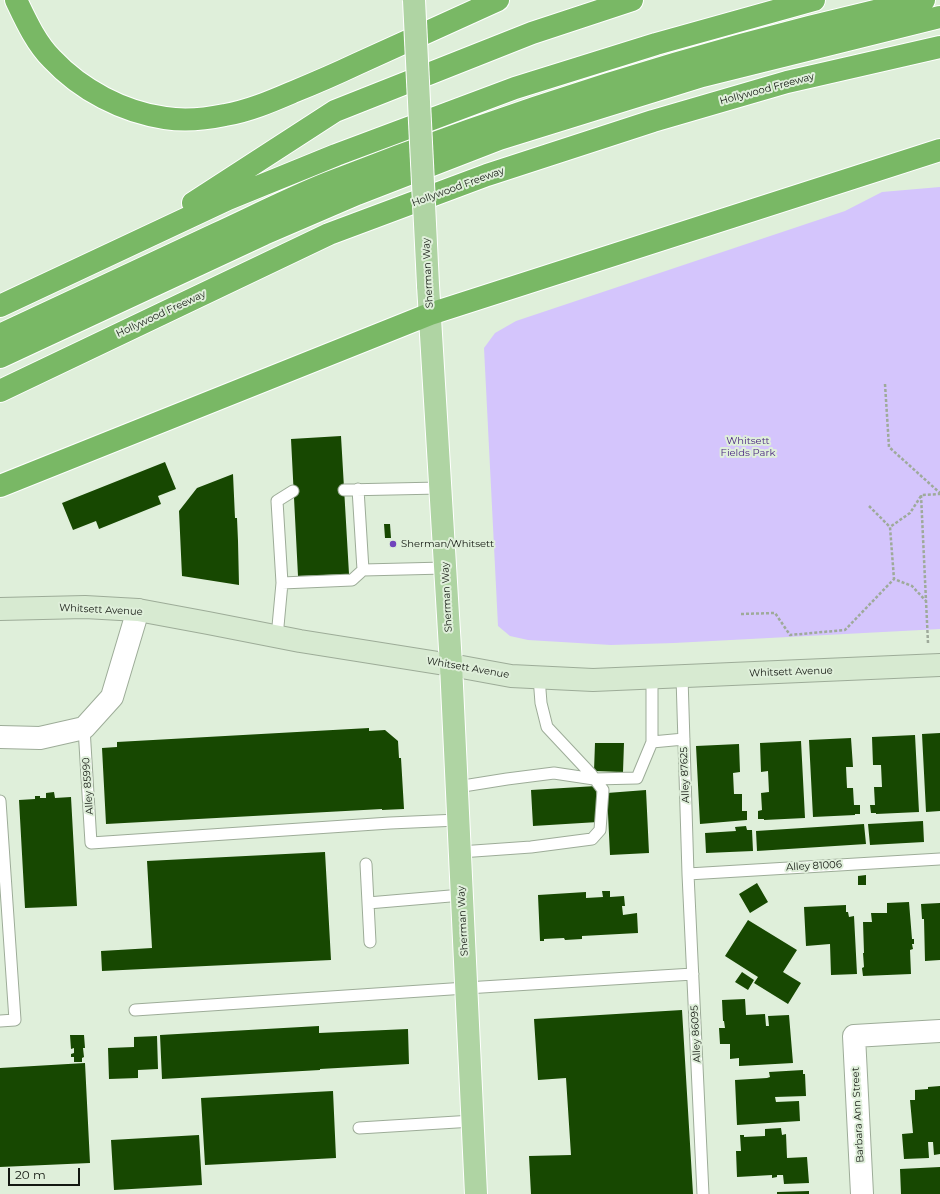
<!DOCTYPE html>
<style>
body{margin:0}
#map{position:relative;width:940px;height:1194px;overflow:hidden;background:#dfefda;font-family:Montserrat,sans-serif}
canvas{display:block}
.scale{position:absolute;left:8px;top:1168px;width:72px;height:18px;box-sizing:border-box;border:2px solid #131811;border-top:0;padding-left:5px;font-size:12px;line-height:14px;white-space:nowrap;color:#131811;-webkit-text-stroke:3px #dfefda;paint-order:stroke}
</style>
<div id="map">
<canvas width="940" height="1194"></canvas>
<div class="scale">20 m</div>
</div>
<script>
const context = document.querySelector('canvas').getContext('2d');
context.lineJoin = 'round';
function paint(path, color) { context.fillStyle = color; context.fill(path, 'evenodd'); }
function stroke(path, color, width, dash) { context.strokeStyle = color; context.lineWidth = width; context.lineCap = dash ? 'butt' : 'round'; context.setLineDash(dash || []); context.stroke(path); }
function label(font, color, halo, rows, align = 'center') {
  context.font = font + ' Montserrat,sans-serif'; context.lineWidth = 4; context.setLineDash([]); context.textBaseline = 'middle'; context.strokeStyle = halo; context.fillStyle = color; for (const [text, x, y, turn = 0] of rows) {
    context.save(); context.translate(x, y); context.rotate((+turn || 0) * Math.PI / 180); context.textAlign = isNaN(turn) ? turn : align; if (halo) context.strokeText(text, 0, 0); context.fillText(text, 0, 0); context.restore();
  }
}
paint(new Path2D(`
 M 940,187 L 940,629 L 674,643 L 611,645 L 528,640 L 510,636 L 498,626 L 484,348 L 495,333 L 516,321 L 845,211 L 882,192 Z`), '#d4c5fc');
paint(new Path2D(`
 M 341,436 L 349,574 L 298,576 L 291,439 Z
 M 165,462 L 176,489 L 158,496 L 161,504 L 99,529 L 96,521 L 73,530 L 62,503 Z
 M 233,474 L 235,518 L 237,518 L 238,541 L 239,585 L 182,576 L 179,511 L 197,488 Z
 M 384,524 L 390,524 L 391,538 L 385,538 Z
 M 369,728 L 369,731 L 385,730 L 398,741 L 399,758 L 401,758 L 404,809 L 382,810 L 382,809 L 106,824 L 102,748 L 117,747 L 117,742 Z
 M 940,733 L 940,811 L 926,812 L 922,734 Z
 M 915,735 L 919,812 L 876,814 L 876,813 L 871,813 L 870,805 L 875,805 L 874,787 L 882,787 L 881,765 L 873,765 L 872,737 Z
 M 851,738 L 853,767 L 846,767 L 847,788 L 853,788 L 854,805 L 860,805 L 860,814 L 855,814 L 855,815 L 813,817 L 809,740 Z
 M 801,741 L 805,818 L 764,820 L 764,819 L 758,819 L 758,811 L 762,810 L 761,793 L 769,792 L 768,771 L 761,772 L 760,743 Z
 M 595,743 L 624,743 L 623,772 L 594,771 Z
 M 739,744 L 740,772 L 733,773 L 734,794 L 742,794 L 742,811 L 747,811 L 747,820 L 700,824 L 696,746 Z
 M 596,786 L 598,822 L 533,826 L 531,790 Z
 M 646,790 L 649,853 L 610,855 L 607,793 Z
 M 54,792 L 55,798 L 71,797 L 77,906 L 25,908 L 19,800 L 35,799 L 35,796 L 40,796 L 40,798 L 46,798 L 46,793 Z
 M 923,821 L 924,842 L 870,845 L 868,824 Z
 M 864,824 L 866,844 L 757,851 L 756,831 Z
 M 746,826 L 747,830 L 752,830 L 753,851 L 706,853 L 705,833 L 736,831 L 735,827 Z
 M 325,852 L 331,960 L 102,971 L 101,951 L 152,948 L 147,861 Z
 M 866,875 L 866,885 L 858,885 L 858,876 Z
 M 757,883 L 768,902 L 750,913 L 739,894 Z
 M 602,891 L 610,891 L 610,897 L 624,896 L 625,906 L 622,906 L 623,915 L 637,913 L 638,933 L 582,936 L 582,939 L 565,940 L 564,938 L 544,939 L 544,941 L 540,941 L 538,895 L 586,892 L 586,898 L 603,897 Z
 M 909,902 L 912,939 L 914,939 L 914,944 L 912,944 L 913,949 L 910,950 L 911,974 L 863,976 L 862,968 L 864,967 L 863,953 L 864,953 L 863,922 L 872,922 L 871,913 L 887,913 L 887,903 Z
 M 940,903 L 940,960 L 925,961 L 924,919 L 922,919 L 921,904 Z
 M 846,905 L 846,912 L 848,912 L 849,917 L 854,916 L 857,974 L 831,975 L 830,944 L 806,946 L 804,907 Z
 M 748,920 L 797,950 L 783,972 L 801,983 L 788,1004 L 754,983 L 758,977 L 725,956 Z
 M 742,972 L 754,980 L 748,990 L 735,982 Z
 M 745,999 L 746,1015 L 765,1014 L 766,1026 L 769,1026 L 768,1016 L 789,1015 L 793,1063 L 739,1066 L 739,1058 L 730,1059 L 730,1044 L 720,1044 L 719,1028 L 725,1028 L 724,1021 L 723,1021 L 722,1000 Z
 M 682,1010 L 693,1194 L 531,1194 L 529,1156 L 571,1155 L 566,1078 L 538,1080 L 534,1019 Z
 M 319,1026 L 319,1033 L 408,1029 L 409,1064 L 320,1069 L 320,1070 L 162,1079 L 160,1035 Z
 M 70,1035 L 84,1035 L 85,1048 L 83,1048 L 84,1057 L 82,1058 L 82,1062 L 74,1062 L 74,1057 L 71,1057 L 71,1054 L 74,1053 L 74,1048 L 71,1049 Z
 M 157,1036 L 158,1069 L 138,1070 L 138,1078 L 109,1079 L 108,1048 L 134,1047 L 134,1037 Z
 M 85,1063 L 90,1163 L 0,1167 L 0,1068 Z
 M 803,1070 L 803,1074 L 805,1074 L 806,1096 L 775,1097 L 776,1102 L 799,1101 L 800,1121 L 737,1125 L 735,1080 L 767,1078 L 770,1077 L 769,1072 Z
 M 940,1086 L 940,1154 L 934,1155 L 933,1142 L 928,1142 L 929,1158 L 904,1159 L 902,1134 L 913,1133 L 910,1100 L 915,1100 L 915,1090 L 928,1089 L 928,1087 Z
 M 333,1091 L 336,1158 L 205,1165 L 201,1098 Z
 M 781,1128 L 782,1135 L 786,1134 L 787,1158 L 807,1157 L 809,1183 L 784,1184 L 783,1175 L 777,1175 L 777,1177 L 772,1178 L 772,1175 L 737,1177 L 736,1151 L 741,1151 L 740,1135 L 744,1135 L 744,1137 L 765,1136 L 765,1129 Z
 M 199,1135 L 202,1185 L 114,1190 L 111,1140 Z
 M 940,1167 L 940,1194 L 901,1194 L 900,1169 Z
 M 809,1191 L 809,1194 L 777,1194 L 777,1192 Z`), '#174801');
const service = new Path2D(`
 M 358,489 L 363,570
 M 344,490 L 440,488
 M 282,583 L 277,501 L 293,491
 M 277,637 L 282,583 L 352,580 L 363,570 L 445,568
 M 682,677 L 688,874 L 703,1194
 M 84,728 L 91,843 L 390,823 L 458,820
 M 652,742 L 684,739
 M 457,787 L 507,779 L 554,773 L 594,779 L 637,778 L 652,742 L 652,677
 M 0,801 L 15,1020 L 0,1021
 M 460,852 L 531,847 L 592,839 L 600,830 L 603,790 L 591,774 L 547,727 L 541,703 L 539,677
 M 366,864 L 368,903
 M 688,874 L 940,859
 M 370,942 L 368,903 L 462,895
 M 135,1010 L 466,988 L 693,974
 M 359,1128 L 473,1121`);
const minor = new Path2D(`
 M 0,737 L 40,738 L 84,728 L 112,697 L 138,610
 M 862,1194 L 854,1036 L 940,1031`);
const secondary = new Path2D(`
 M 0,609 L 85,607 L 138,610 L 208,623 L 300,641 L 451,665 L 511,676 L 593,680 L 940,665`);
const primary = new Path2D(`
 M 428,285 L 451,665 L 476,1194`);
const motorway = new Path2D(`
 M 16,0 C 26,21 36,43 52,59 C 81,90 123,112 165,118 C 184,121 206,119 225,115 C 249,111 272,101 293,92 C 315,83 336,74 357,64 C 404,43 451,21 498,0
 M 193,203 L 335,111 L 532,33 L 632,0
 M 0,306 L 228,199 L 336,155 L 515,88 L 656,44 L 814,0
 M 0,335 C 72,301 144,268 216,234 C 253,217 290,198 328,183 C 522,107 721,44 924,0
 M 0,357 L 264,234 L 357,194 L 499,139 L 702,76 L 940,17
 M 0,391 L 329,234 L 487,175 L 653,121 L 787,82 L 940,47
 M 0,486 L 430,314 L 940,150`);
stroke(service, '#9dac98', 13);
stroke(minor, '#9dac98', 24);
stroke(secondary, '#9dac98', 24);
stroke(primary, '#fff', 24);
stroke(motorway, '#fff', 24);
stroke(new Path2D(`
 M 885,384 L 889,447 L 940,493
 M 921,496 L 910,513 L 890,527 L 894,579 L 912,586 L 926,601
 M 869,506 L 890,527
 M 741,614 L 775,613 L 790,635 L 845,630 L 894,579
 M 928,643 L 921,495 L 940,494`), '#9eaa9a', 2.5, [3, 2]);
stroke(service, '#fff', 11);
stroke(minor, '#fff', 22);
stroke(secondary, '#d7ead1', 22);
stroke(primary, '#afd4a3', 22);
stroke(motorway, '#79b865', 22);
const primaryBridge = new Path2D(`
 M 414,0 L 428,285`);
stroke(primaryBridge, '#fff', 24, []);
stroke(primaryBridge, '#afd4a3', 22);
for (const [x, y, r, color] of [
 [393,544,4,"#7144bc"]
]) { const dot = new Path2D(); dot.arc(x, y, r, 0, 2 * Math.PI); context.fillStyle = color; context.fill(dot); stroke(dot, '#dfefda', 1.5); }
label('10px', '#131811', '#dfefda', [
 ["Hollywood Freeway",767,89,-15],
 ["Hollywood Freeway",458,187,-20],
 ["Sherman Way",428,273,-93],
 ["Hollywood Freeway",161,314,-25],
 ["Sherman Way",447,597,-93],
 ["Whitsett Avenue",101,610,3],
 ["Whitsett Avenue",468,668,10],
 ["Whitsett Avenue",791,672,-2],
 ["Alley 87625",685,775,-92],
 ["Alley 85990",88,786,-94],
 ["Alley 81006",814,866,-3],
 ["Sherman Way",463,921,-93],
 ["Alley 86095",696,1034,-93],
 ["Barbara Ann Street",858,1115,-93]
]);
label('10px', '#4b2980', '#dfefda', [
 ["Whitsett",748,441],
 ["Fields Park",748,453]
]);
label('10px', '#131811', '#dfefda', [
 ["Sherman/Whitsett",401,544]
], 'left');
</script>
